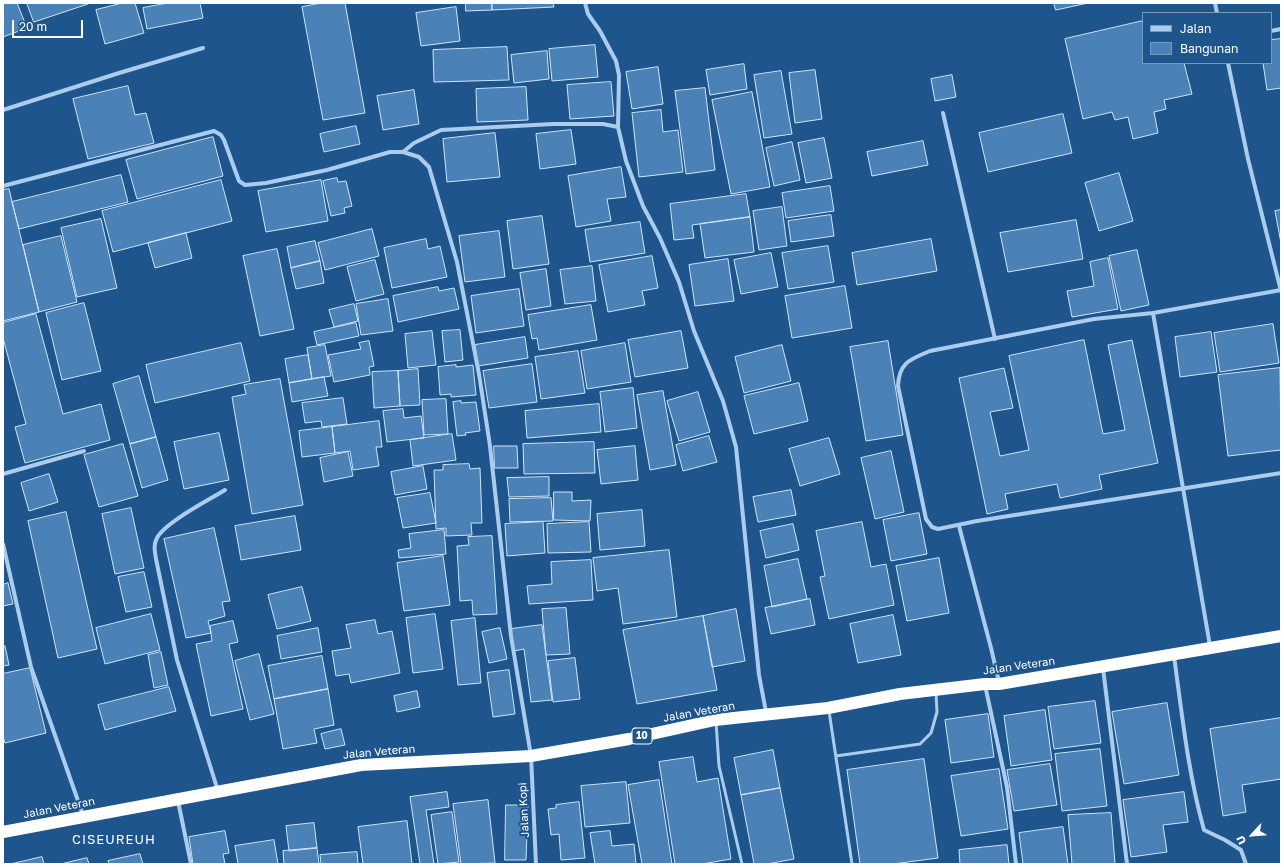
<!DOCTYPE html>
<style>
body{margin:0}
#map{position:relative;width:1284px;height:867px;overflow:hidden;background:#1e558c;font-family:"Golos Text",sans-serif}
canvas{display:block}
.frame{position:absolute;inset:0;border:4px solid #fff;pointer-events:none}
.legend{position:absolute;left:1142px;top:12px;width:130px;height:52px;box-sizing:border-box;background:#1e558c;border:1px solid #7899ba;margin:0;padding:5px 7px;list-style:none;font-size:12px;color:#fff}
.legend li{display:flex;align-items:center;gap:8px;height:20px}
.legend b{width:20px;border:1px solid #7899ba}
.north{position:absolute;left:1232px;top:815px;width:40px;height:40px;-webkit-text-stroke:3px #1e558c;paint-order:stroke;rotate:244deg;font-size:11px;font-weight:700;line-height:16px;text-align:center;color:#fff}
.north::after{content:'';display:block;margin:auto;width:14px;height:18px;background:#fff;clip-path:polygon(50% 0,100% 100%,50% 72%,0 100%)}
.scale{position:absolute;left:12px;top:20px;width:71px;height:18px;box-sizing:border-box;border:2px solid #fff;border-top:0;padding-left:5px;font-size:12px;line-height:14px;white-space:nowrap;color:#fff;-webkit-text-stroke:3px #1e558c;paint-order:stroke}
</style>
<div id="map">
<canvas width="1284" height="867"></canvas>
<div class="frame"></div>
<ul class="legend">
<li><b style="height:5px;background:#abccec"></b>Jalan</li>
<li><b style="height:11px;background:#4a81b6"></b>Bangunan</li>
</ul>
<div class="north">U</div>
<div class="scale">20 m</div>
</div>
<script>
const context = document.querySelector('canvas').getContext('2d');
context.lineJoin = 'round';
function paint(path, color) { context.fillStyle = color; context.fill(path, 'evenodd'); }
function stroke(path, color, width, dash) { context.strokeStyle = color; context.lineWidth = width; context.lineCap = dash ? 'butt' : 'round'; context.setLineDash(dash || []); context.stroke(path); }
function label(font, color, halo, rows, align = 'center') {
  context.font = font + ' "Golos Text",sans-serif'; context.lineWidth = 4; context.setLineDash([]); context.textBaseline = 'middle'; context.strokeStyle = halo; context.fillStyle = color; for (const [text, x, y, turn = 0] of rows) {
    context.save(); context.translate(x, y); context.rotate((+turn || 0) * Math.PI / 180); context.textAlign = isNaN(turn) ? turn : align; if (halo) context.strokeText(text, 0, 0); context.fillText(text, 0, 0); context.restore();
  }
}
const building = new Path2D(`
 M 3,3 L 17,3 L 27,28 L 3,37 Z
 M 27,3 L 87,3 L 88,4 L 34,22 Z
 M 123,3 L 135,3 L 144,33 L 105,44 L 96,10 Z
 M 168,3 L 200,3 L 203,18 L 147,29 L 143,8 Z
 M 322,3 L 345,3 L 365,113 L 323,120 L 302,7 Z
 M 466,3 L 492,3 L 492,10 L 466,11 Z
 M 492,3 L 553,3 L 554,7 L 492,10 Z
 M 1054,3 L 1088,3 L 1056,10 Z
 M 456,7 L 460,41 L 421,46 L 416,13 Z
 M 1143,21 L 1143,63 L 1184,63 L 1192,94 L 1164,100 L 1166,109 L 1154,112 L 1158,133 L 1133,139 L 1128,117 L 1115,120 L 1112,112 L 1083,119 L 1065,39 Z
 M 1281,39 L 1281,88 L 1267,90 L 1263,63 L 1271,63 L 1271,40 Z
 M 595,45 L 598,77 L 552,81 L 549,49 Z
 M 507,47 L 509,80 L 434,82 L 433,50 Z
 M 547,51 L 549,79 L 514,83 L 511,55 Z
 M 744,64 L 747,89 L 710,95 L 706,70 Z
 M 658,67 L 663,104 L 632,109 L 626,72 Z
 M 815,70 L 822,119 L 795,123 L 789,73 Z
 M 781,71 L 792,134 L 764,138 L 754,75 Z
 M 952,75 L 956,97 L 935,101 L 931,79 Z
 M 611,82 L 614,116 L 570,119 L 567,85 Z
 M 128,86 L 135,115 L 146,113 L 154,143 L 88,159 L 73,99 Z
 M 526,87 L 528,120 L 477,122 L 476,89 Z
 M 705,88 L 715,170 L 686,174 L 675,91 Z
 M 414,90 L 419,124 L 383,130 L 377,96 Z
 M 752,92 L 770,187 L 731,194 L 712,100 Z
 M 661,110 L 663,132 L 678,130 L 683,172 L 639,177 L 632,113 Z
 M 1063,114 L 1072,153 L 988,172 L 979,133 Z
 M 356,126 L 360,144 L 324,152 L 320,134 Z
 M 571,130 L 576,164 L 540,169 L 536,134 Z
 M 495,133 L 500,177 L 447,182 L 443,139 Z
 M 213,137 L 223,176 L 137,199 L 126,160 Z
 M 824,138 L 832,178 L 806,183 L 798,143 Z
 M 923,141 L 928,165 L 872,176 L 867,152 Z
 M 792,142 L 800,180 L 774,186 L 766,148 Z
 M 621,167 L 626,197 L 607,199 L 611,221 L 576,227 L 568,176 Z
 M 1119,173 L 1133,221 L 1099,231 L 1085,183 Z
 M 121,175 L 128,202 L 19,229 L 12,202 Z
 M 337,178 L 338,182 L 346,181 L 352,206 L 344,208 L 345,213 L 331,216 L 323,181 Z
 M 221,180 L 232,221 L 113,252 L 102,211 Z
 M 321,180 L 328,221 L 266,232 L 258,191 Z
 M 830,186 L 834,211 L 786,218 L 782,193 Z
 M 9,189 L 39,312 L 3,321 L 3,190 Z
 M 746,194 L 750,217 L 692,225 L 694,238 L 674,240 L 670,204 Z
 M 782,207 L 787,246 L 759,250 L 753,211 Z
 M 1281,210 L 1281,243 L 1275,211 Z
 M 831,215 L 834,236 L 791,242 L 788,221 Z
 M 542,216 L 549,264 L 513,269 L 507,221 Z
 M 750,217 L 754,252 L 705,258 L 700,224 Z
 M 101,219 L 117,288 L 77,297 L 61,228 Z
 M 1076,220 L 1083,259 L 1008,272 L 1000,233 Z
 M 640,222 L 645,253 L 590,262 L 585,230 Z
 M 372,229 L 379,256 L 325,270 L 318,243 Z
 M 499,231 L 505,277 L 465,282 L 459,236 Z
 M 186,233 L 192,258 L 155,268 L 148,243 Z
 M 61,236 L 77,302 L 39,312 L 23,245 Z
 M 426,239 L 428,249 L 440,246 L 447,277 L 392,288 L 384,248 Z
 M 931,239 L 937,271 L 857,285 L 852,253 Z
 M 315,241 L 320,261 L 291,268 L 287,247 Z
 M 828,246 L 834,282 L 788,289 L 782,253 Z
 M 277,249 L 294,329 L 260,336 L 243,256 Z
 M 1137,250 L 1149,305 L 1121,311 L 1109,256 Z
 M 771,253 L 778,287 L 741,294 L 734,260 Z
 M 652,256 L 658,288 L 642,291 L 645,305 L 608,312 L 599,265 Z
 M 1108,258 L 1118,309 L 1072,317 L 1067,291 L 1094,286 L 1090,262 Z
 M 728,259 L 734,301 L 695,306 L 689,265 Z
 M 375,260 L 384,294 L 356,301 L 347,267 Z
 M 320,261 L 324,283 L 296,289 L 291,268 Z
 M 592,266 L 596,301 L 565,304 L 560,270 Z
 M 546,269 L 551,306 L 526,310 L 520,273 Z
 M 845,286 L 852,328 L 792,338 L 785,296 Z
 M 438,287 L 439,291 L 454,288 L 459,309 L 398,322 L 393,296 Z
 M 519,289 L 524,326 L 476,333 L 471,296 Z
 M 388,299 L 393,331 L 361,335 L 356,304 Z
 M 84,303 L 101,371 L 62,380 L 46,313 Z
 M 354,304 L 358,321 L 334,327 L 329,310 Z
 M 591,305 L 597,340 L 539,350 L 537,338 L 532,339 L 528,315 Z
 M 36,314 L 63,414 L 101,404 L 110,440 L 25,463 L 15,427 L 26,424 L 3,338 L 3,323 Z
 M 356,323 L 359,336 L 317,345 L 314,332 Z
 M 1273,324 L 1279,363 L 1220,372 L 1214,333 Z
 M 460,330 L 463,360 L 445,362 L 442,331 Z
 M 432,331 L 436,365 L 408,368 L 405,334 Z
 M 681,331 L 688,368 L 635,377 L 628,340 Z
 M 1211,332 L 1217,372 L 1180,377 L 1175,337 Z
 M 525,337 L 528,358 L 478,366 L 475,345 Z
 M 1084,340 L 1103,434 L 1125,430 L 1108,345 L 1132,340 L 1158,463 L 1099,475 L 1102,489 L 1060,498 L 1057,484 L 1005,494 L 1008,509 L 987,514 L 959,378 L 1004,368 L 1013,408 L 990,412 L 1000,456 L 1029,450 L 1009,356 Z
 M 369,341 L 374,366 L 369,367 L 370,375 L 334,382 L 328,355 L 361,349 L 359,343 Z
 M 888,341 L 903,435 L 866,441 L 850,347 Z
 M 241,343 L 250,381 L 155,403 L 146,365 Z
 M 625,343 L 631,382 L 587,389 L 581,351 Z
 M 325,345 L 331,376 L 312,379 L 307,348 Z
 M 782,345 L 791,381 L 744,393 L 735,357 Z
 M 578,351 L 585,393 L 541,399 L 535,357 Z
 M 308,355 L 312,379 L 289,383 L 285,359 Z
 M 532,364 L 537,402 L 489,408 L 483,371 Z
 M 456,365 L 456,367 L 473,365 L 476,395 L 451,397 L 451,394 L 440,395 L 438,367 Z
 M 1280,368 L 1281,450 L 1228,456 L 1218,375 Z
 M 418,369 L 420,405 L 400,406 L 398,371 Z
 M 398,371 L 400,406 L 374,408 L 372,372 Z
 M 139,376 L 156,437 L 130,444 L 113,384 Z
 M 324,377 L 328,396 L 292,402 L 289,383 Z
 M 280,379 L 303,505 L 252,514 L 232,397 L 246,394 L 244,385 Z
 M 799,383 L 808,421 L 754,434 L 744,396 Z
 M 633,388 L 637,428 L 605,432 L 600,392 Z
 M 663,391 L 676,465 L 650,470 L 637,395 Z
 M 698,392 L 710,432 L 679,441 L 667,401 Z
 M 343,398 L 347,424 L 322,427 L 321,421 L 305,423 L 302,403 Z
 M 446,399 L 448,434 L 424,435 L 422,400 Z
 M 461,401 L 461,403 L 476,402 L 480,431 L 465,433 L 466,435 L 457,436 L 453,402 Z
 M 599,404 L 601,432 L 527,438 L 525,411 Z
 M 403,409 L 404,418 L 421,416 L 424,438 L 387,442 L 383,411 Z
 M 379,421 L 382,447 L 376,447 L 379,466 L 353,470 L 350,451 L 335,453 L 332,427 Z
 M 332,427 L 335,453 L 302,457 L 299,431 Z
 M 219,433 L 229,480 L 184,489 L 174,442 Z
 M 452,434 L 456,460 L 413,466 L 410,440 Z
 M 709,436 L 717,462 L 683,471 L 676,445 Z
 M 156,437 L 168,480 L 142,488 L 130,444 Z
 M 829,438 L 840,474 L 800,486 L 789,449 Z
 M 594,442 L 595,473 L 524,474 L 523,444 Z
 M 123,444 L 138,496 L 99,507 L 84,455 Z
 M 494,446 L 517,446 L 518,468 L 495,468 Z
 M 635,446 L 638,480 L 601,484 L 597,450 Z
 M 891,451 L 904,512 L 875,519 L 861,458 Z
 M 348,452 L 353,476 L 324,482 L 320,458 Z
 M 469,464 L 470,469 L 480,468 L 482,523 L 471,523 L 472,535 L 446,536 L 446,528 L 436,529 L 434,470 L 443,470 L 443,465 Z
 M 423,466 L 427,489 L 395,495 L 391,472 Z
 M 49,474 L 58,502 L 29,511 L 21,483 Z
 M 549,477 L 549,496 L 509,497 L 507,478 Z
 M 791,490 L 796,515 L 758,522 L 753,497 Z
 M 554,492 L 572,492 L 572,501 L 591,500 L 590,521 L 554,520 Z
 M 430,493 L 436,523 L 403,528 L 397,498 Z
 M 551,498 L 553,521 L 510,522 L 509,499 Z
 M 131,508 L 144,568 L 115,574 L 102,514 Z
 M 642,510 L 645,546 L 600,550 L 597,514 Z
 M 66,512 L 97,649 L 58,658 L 28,521 Z
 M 919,513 L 927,554 L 891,561 L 883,520 Z
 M 295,516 L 301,550 L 241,560 L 235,526 Z
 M 543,522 L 545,553 L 507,556 L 505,524 Z
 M 589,522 L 591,552 L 548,553 L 547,524 Z
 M 862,522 L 871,567 L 886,564 L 894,605 L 829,619 L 820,577 L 825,576 L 816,531 Z
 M 793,524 L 799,550 L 766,558 L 760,531 Z
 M 214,528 L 230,601 L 222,602 L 225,616 L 208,621 L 211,633 L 186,638 L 164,539 Z
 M 444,530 L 446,554 L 399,558 L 398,550 L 411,548 L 409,534 Z
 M 492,536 L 497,614 L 473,615 L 472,600 L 460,601 L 457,546 L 469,545 L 468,537 Z
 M 669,550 L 677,617 L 623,624 L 618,588 L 597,591 L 593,558 Z
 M 443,556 L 450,605 L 404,611 L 397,563 Z
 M 939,558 L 949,613 L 907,621 L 896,566 Z
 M 798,559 L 807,599 L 772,607 L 764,566 Z
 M 591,560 L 593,600 L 529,604 L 527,586 L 552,584 L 551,562 Z
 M 144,572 L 152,607 L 126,612 L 118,577 Z
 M 8,583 L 13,604 L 3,606 L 3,585 Z
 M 302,587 L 311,621 L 277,629 L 268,595 Z
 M 810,599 L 815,625 L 771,634 L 765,608 Z
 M 566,608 L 570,654 L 546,655 L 542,609 Z
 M 736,609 L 745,661 L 712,667 L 703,616 Z
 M 151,614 L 160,650 L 105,664 L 96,628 Z
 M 435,614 L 443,669 L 413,673 L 406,618 Z
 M 893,615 L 901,655 L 858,663 L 850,624 Z
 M 703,616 L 717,690 L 637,704 L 623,630 Z
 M 475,618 L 481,683 L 458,685 L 451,621 Z
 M 375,620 L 378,634 L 392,631 L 400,673 L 351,683 L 349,674 L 336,676 L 332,651 L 351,648 L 346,625 Z
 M 233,621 L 238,642 L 229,644 L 243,709 L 211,716 L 196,644 L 212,641 L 210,626 Z
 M 542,625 L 552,700 L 531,702 L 524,649 L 514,651 L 511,629 Z
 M 318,628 L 322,652 L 281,659 L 277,636 Z
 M 500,628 L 507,659 L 489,663 L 482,632 Z
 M 5,646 L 9,665 L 3,666 L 3,647 Z
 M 161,652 L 168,685 L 154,688 L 148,655 Z
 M 259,654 L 274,714 L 250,720 L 235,661 Z
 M 322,656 L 328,689 L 274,699 L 268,666 Z
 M 575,658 L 580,699 L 553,702 L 548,661 Z
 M 30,668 L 46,733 L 5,743 L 3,737 L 3,674 Z
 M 509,670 L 515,714 L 493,717 L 487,673 Z
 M 169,687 L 176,711 L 105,730 L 98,705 Z
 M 328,689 L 334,725 L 314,729 L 317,743 L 283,749 L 274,699 Z
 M 417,691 L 420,707 L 397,712 L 394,696 Z
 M 1095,701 L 1101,743 L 1054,749 L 1048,707 Z
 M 1167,703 L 1179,775 L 1124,784 L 1112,712 Z
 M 1045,710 L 1052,760 L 1011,766 L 1004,716 Z
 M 988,714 L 994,757 L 951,763 L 945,720 Z
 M 1281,718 L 1281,779 L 1242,785 L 1246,812 L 1223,816 L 1210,729 Z
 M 341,729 L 345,745 L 325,749 L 321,734 Z
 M 1100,749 L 1107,806 L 1062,811 L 1055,754 Z
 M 773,750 L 780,788 L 741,795 L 734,758 Z
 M 693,757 L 697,782 L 718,778 L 731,859 L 702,864 L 675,864 L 659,762 Z
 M 924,759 L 938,858 L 893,864 L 860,864 L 847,770 Z
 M 1050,764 L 1057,805 L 1014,811 L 1007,770 Z
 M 999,769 L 1008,829 L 961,836 L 951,776 Z
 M 659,780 L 672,864 L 642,864 L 628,785 Z
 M 626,782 L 630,823 L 585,827 L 581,786 Z
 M 780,788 L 794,859 L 767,864 L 754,864 L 741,795 Z
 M 447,792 L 449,807 L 426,810 L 434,864 L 420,864 L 410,797 Z
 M 1184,792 L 1188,822 L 1163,825 L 1167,852 L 1131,857 L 1123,800 Z
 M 488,800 L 495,863 L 461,864 L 453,804 Z
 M 579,802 L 585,858 L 561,860 L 559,834 L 551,835 L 548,809 L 556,808 L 556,805 Z
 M 506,805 L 528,805 L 526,860 L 505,860 Z
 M 452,812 L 459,862 L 438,864 L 431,815 Z
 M 1111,813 L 1115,864 L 1072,864 L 1068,815 Z
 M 407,821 L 412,864 L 363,864 L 358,827 Z
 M 314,823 L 317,848 L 289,851 L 286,826 Z
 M 1063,827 L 1068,864 L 1023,864 L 1019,833 Z
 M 225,831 L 229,853 L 223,854 L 225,864 L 193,864 L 189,837 Z
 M 610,831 L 612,846 L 634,844 L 636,864 L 595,864 L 590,833 Z
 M 274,840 L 278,864 L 238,864 L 235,846 Z
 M 1007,845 L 1009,864 L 960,864 L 959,850 Z
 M 317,848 L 319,864 L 284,864 L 283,851 Z
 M 357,852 L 358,864 L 321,864 L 320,855 Z
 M 140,854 L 143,864 L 109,864 L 108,861 Z
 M 42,857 L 44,864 L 11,864 Z
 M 87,858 L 89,864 L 61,864 Z`);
paint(building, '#4a81b6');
stroke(building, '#d0e5f9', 1);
stroke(new Path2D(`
 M 829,711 L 852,864
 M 716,722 L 719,766 L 742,864
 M 836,756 L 920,744 L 931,733 L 937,712 L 936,693`), '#abccec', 3);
stroke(new Path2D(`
 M 585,3 L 588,14 L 600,31 L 616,61 L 619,75 L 618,127 L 626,161 L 643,206 L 660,238 L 679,282 L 694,331 L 723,401 L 736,447 L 759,675 L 766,712
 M 1215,3 L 1217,13
 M 1271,31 L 1281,29
 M 1228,63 L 1248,159 L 1281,291
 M 3,110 L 119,73 L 203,48
 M 943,113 L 995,339
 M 403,152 L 414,143 L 441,130 L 553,124 L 603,124 L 618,127
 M 3,186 L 214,131 L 221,135 L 224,140 L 239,181 L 245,185 L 266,183 L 327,170 L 390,152 L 403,152 L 419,157 L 429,167 L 457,262 L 479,374 L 490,446 L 511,636 L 531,756 L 536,864
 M 1153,313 L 1281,290
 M 3,474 L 84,451
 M 959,526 L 991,648 L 999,682
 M 3,544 L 31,667 L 83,815
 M 1210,646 L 1153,313 L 1094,319 L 930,351 C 911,359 899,362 898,386 L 926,519 L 932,527 L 938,529 L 977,521 L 1281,473
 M 1174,656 C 1182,714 1188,773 1204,830 L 1225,840 L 1241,850 L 1246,864
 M 1103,668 L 1127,864
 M 985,685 L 1007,787 L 1016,864
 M 218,791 L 177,660 L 156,559 C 155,552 153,545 157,538 C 164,523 209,500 225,490
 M 178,801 L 191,864`), '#abccec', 4);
stroke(new Path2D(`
 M 3,832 L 361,765 L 531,756 L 629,739 L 715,720 L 828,708 L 900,694 L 985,684 L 999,684 L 1281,636`), '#fff', 12);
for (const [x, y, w] of [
 [642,736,20]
]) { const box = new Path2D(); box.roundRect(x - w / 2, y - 8, w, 16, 3); context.fillStyle = '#1e558c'; context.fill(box); stroke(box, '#fff', 1); }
label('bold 10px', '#fff', null, [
 ["10",642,736]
]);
label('11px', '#fff', '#1e558c', [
 ["Jalan Veteran",1019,666,-8],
 ["Jalan Veteran",699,712,-10],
 ["Jalan Veteran",379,752,-5],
 ["Jalan Veteran",59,808,-11],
 ["Jalan Kopi",524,810,-93]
]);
context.letterSpacing = '1px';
label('13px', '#fff', '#1e558c', [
 ["CISEUREUH",114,840]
]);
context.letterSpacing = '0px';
</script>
